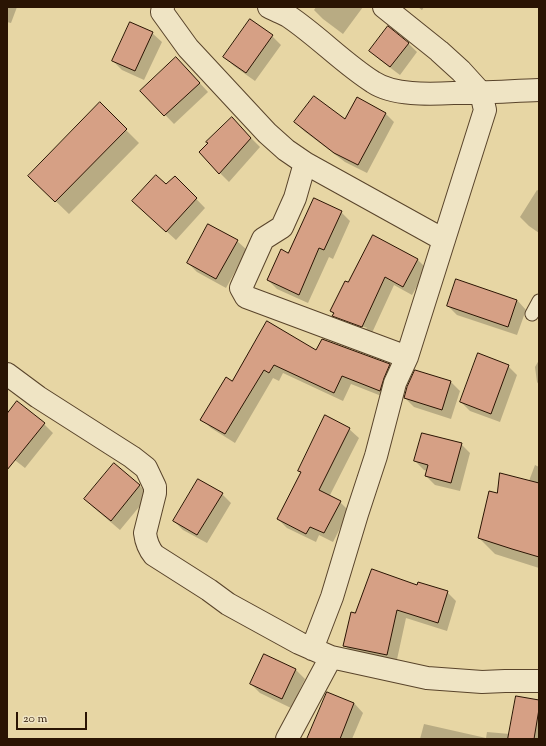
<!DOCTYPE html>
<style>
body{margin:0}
#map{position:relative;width:546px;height:746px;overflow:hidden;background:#e7d6a4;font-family:"Sorts Mill Goudy",serif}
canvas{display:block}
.frame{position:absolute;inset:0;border:8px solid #2a1403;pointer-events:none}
.scale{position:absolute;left:16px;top:712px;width:71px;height:18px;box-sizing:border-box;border:2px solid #2a1403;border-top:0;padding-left:5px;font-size:12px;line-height:14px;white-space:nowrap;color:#2a1403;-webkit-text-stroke:3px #efe4c4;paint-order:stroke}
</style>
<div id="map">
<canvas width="546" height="746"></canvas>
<div class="frame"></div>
<div class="scale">20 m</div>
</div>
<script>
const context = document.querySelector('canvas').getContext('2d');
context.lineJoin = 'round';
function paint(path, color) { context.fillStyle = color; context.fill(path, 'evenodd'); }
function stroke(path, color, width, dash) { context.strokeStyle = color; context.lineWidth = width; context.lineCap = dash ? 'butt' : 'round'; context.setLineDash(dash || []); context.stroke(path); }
paint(new Path2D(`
 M 7,7 L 17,7 L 11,23 L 7,22 Z
 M 316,7 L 363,7 L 343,34 L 323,19 L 314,10 Z
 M 418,7 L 424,7 L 422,10 Z
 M 152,33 L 162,42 L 144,80 L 122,70 L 113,61 Z
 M 272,36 L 281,45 L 255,81 L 234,66 L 224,57 Z
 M 408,43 L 417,52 L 400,75 L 380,60 L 371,51 Z
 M 185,67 L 208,92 L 174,124 L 142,91 Z
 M 100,104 L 139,143 L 69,214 L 43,189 Z
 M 385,113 L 394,122 L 367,173 L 345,162 L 304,131 L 295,122 L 345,121 Z
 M 232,119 L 260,147 L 229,182 L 220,173 Z
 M 175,177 L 205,208 L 176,240 L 143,210 Z
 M 537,190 L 539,191 L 539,233 L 529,226 L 520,217 Z
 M 341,212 L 350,221 L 333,259 L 329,257 L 308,303 L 277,289 L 268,280 L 289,254 Z
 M 208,225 L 237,241 L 247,250 L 226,288 L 197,272 L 188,263 Z
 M 418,260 L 427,269 L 412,295 L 394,285 L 371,335 L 343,325 L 334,316 L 334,314 L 331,311 L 348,284 ZM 340,318 L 367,328 L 366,329 L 340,320 Z
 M 517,300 L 526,310 L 517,335 L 457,315 L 448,306 Z
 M 267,323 L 317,352 L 389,365 L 398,374 L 389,399 L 351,384 L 343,401 L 283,373 L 279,381 L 273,378 L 235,443 L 211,428 L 202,419 L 232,382 Z
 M 539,360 L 539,385 L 537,382 L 535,367 Z
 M 508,366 L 517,375 L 500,422 L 470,411 L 461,402 Z
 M 415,371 L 451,382 L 460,391 L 451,419 L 414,407 L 405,398 Z
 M 7,415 L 44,424 L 53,433 L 25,468 L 7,454 Z
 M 349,429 L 359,438 L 329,497 L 340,502 L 349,511 L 333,542 L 319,535 L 316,542 L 287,528 L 278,519 L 302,473 L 299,471 Z
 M 461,444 L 470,453 L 460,491 L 435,485 L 426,476 L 427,471 L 424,470 L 415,461 Z
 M 114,464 L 140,486 L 149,495 L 120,530 L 94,508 L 85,499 Z
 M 535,465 L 539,467 L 539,568 L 495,554 L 479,538 L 498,494 L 529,481 Z
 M 222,494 L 231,503 L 207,543 L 183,530 L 174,521 Z
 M 418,586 L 447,592 L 456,601 L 447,631 L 406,618 L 396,664 L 354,654 L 344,645 L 356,614 Z
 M 296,670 L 305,679 L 291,708 L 260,693 L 251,684 Z
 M 539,701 L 539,739 L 420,739 L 424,724 L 486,738 L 487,732 L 510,734 Z
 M 354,703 L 363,713 L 352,739 L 309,739 Z`), '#0003');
const building = new Path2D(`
 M 250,19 L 273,35 L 246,73 L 223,57 Z
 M 130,22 L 153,32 L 135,71 L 112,61 Z
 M 388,26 L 409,43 L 390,67 L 369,51 Z
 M 176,57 L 200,83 L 164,116 L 140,91 Z
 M 314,96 L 345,119 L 357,97 L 386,113 L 358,165 L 334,153 L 294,122 Z
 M 100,102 L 127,129 L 55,202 L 28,176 Z
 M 232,117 L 251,138 L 219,174 L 199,152 L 208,143 L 206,142 Z
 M 156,175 L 166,184 L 175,176 L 197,198 L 166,232 L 132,201 Z
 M 314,198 L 342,211 L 324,250 L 319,248 L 299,295 L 267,280 L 281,249 L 288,253 Z
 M 208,224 L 238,240 L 216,279 L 187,263 Z
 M 373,235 L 418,259 L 403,287 L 385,277 L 362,327 L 332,316 L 334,313 L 330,311 L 345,281 L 348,282 Z
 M 456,279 L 517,300 L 508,327 L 447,306 Z
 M 267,321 L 316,350 L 322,339 L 390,364 L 384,378 L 380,391 L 342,376 L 334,393 L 274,365 L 269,373 L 264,370 L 225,434 L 200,420 L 226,377 L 232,381 Z
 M 478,353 L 509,365 L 491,414 L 460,402 Z
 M 415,370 L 451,381 L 442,410 L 404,398 L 407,387 Z
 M 17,401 L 45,423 L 7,470 L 7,414 Z
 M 325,415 L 350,428 L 319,490 L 341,501 L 324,533 L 310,527 L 306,534 L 277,519 L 301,472 L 298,471 Z
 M 422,433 L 462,443 L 451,483 L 425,476 L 428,465 L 414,461 Z
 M 114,463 L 140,485 L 111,521 L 84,499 Z
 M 500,473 L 539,483 L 539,557 L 512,549 L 478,538 L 489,491 L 497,493 Z
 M 198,479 L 223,493 L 197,535 L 173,521 Z
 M 372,569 L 417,585 L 418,582 L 448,591 L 438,623 L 397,610 L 387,655 L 343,646 L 351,612 L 355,613 Z
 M 264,654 L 296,669 L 282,699 L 250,684 Z
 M 327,692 L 354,703 L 340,739 L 307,739 Z
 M 516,696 L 539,700 L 539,709 L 534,739 L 508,739 Z`);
paint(building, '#d6a085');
stroke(building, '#2a1403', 1);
const service = new Path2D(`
 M 532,314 L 539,301`);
const minor = new Path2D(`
 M 163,7 L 162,12 L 188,48 L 267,133 L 286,150 L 305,163 L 444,240
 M 269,7 C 275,10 282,13 288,16 C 318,36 343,63 373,82 C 394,96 431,94 456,93 C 484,93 511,91 539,90
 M 305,163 L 295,198 L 282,227 L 263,239 L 241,288 L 246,297 L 407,357
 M 7,374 L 38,397 L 132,457 L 146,468 L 155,487 L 155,493 L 145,533 C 146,541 149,549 154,555 L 209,590 L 228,604 L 299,643 L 331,657 L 427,678 L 482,682 L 505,681 L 539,681
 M 312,649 L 332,597 L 357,514 L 376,456 L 395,383 L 407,357 L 485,110 L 481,93 L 461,71 L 439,51 L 384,7
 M 287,739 L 331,657`);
stroke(service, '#59442b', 15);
stroke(minor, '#59442b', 24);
stroke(service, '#efe4c4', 13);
stroke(minor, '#efe4c4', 22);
</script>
